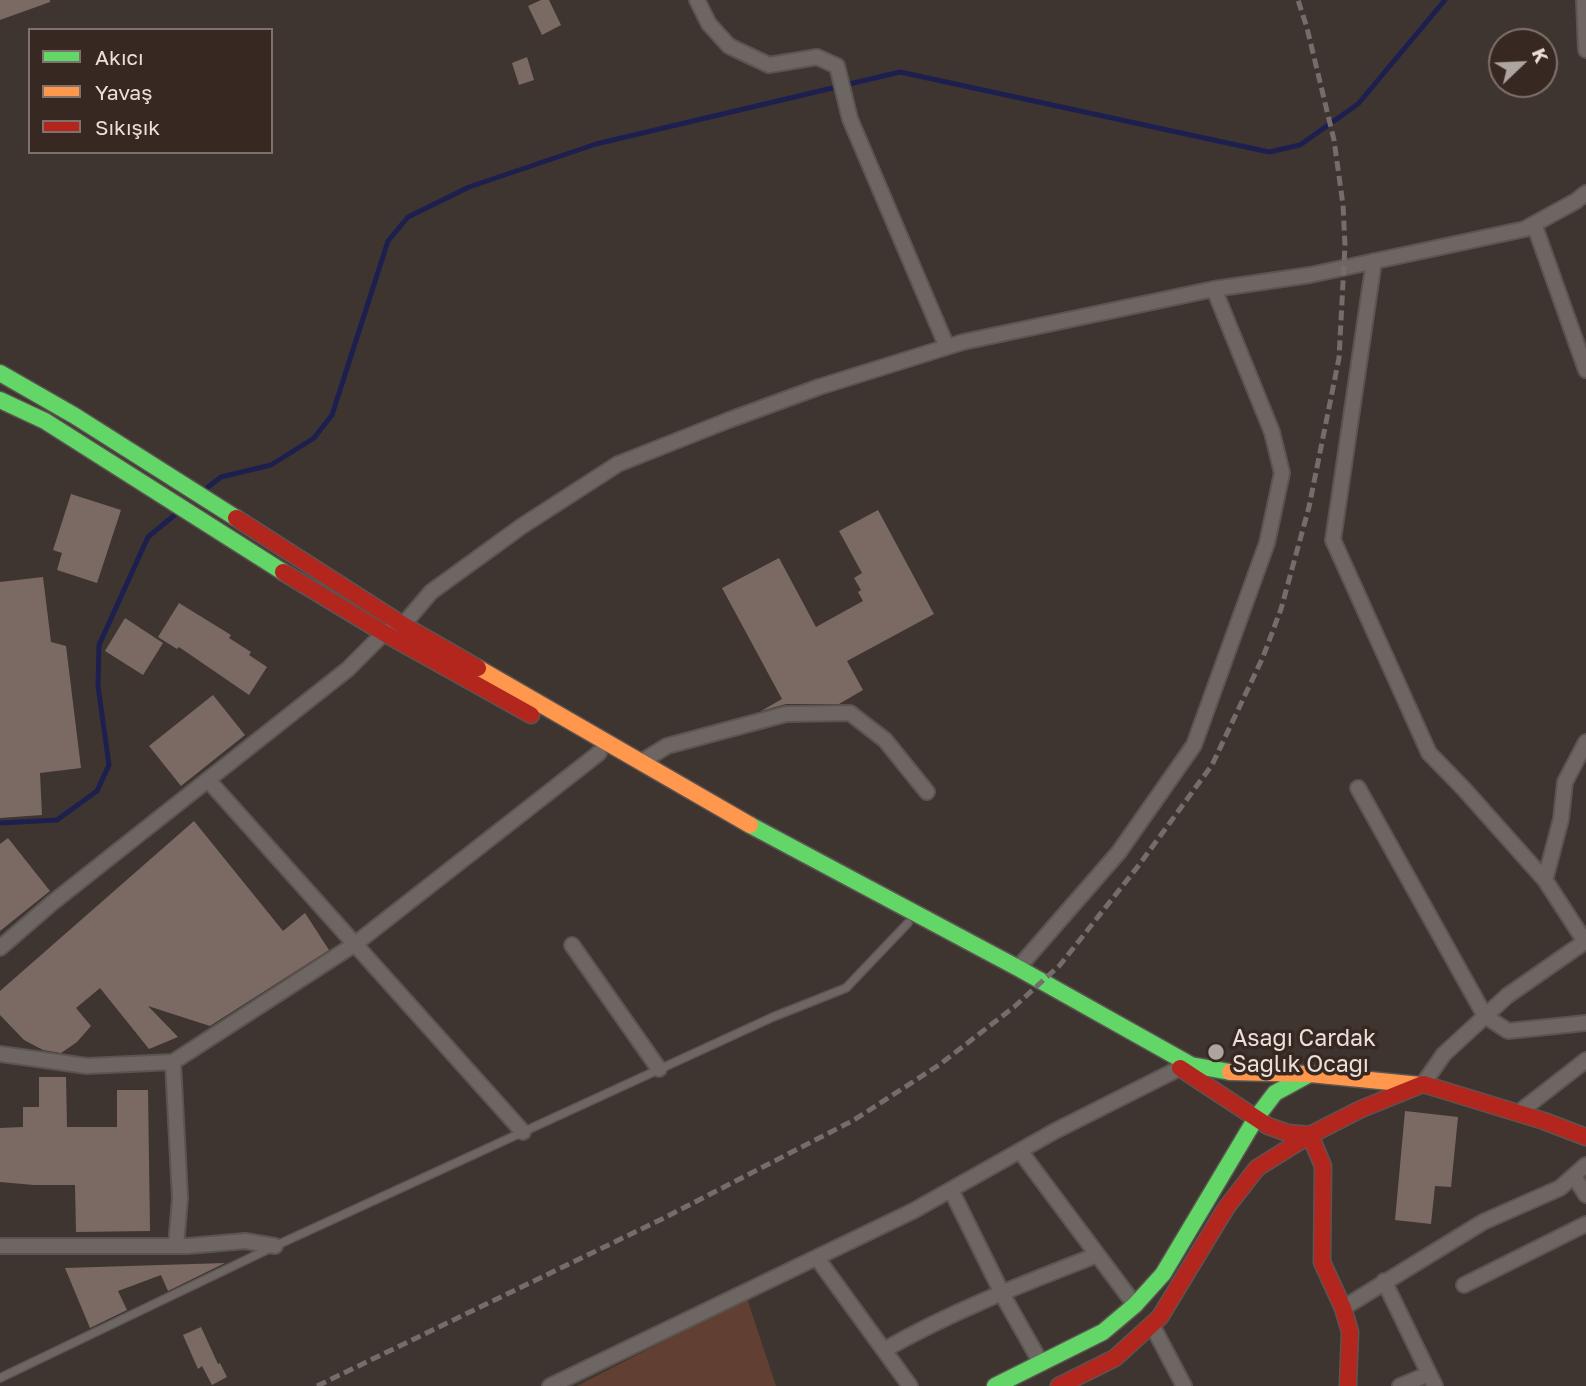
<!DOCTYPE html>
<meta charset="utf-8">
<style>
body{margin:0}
#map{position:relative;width:1586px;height:1386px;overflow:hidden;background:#3e3531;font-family:"Golos Text",sans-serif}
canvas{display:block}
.legend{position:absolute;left:28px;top:28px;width:245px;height:126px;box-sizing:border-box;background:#382822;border:2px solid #7f716c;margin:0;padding:9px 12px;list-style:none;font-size:21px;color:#eadfdb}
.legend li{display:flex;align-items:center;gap:14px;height:35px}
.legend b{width:35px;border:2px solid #7f716c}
.north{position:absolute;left:1488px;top:28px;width:70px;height:70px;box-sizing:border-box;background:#382822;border:2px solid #7f716c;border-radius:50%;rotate:67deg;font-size:19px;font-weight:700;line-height:28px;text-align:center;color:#eadfdb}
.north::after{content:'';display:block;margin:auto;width:24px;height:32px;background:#aea4a0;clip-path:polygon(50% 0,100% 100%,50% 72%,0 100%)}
</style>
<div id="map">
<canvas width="1586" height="1386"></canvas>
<ul class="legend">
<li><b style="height:9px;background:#63d668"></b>Akıcı</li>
<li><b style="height:9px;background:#ff974d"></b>Yavaş</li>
<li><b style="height:9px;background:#b3261e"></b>Sıkışık</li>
</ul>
<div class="north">K</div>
</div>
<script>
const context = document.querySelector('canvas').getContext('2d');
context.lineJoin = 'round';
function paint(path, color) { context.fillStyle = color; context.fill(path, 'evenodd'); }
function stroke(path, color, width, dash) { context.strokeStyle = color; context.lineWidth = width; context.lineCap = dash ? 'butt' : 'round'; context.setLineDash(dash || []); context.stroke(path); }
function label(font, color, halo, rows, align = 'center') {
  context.font = font + ' "Golos Text",sans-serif'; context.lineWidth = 7; context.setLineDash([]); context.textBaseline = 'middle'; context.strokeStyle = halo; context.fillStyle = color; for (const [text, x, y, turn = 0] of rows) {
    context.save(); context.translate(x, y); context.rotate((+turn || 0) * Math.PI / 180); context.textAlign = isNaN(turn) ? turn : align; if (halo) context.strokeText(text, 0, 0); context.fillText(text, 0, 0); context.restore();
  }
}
paint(new Path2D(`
 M 747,1298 L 776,1386 L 577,1386 Z`), '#613f32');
stroke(new Path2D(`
 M 203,491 L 221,477 L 271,465 L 314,438 L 332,415 L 388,241 L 408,217 L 469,187 L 596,144 L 900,72 L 1269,152 L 1300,145 L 1358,104 L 1445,0
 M 0,823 L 57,820 L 97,791 L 109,765 L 98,686 L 99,645 L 148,537 L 177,513`), '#1d204f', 5);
paint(new Path2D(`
 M 0,0 L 50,0 L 50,2 L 0,20 Z
 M 541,0 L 549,0 L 561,25 L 542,35 L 528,6 Z
 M 527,57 L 534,80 L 519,85 L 512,63 Z
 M 71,494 L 121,510 L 97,583 L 57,570 L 62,553 L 53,550 Z
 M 878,510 L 934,614 L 847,661 L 863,690 L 839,704 L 786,704 L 761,711 L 782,699 L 722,588 L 779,558 L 816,627 L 863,601 L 858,592 L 861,590 L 854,578 L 862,573 L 839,531 Z
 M 43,577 L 51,642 L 66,646 L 81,768 L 40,773 L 42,815 L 0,818 L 0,582 Z
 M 179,603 L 231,635 L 229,638 L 251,652 L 249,655 L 267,667 L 249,695 L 179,647 L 177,649 L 158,637 Z
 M 125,618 L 163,643 L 143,675 L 105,651 Z
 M 213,695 L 245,735 L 181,786 L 149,746 Z
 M 194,821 L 283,931 L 305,913 L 329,950 L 210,1026 L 148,1006 L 178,1037 L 149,1049 L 100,988 L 76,1008 L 91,1026 L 77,1042 L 61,1053 L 43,1050 L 24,1040 L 0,1015 L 0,991 Z
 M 8,838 L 50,891 L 0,931 L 0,844 Z
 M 39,1077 L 66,1077 L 67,1127 L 117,1127 L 117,1090 L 148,1090 L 150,1231 L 76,1232 L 75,1185 L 34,1185 L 0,1182 L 0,1128 L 23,1127 L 23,1107 L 39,1107 Z
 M 1405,1111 L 1458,1117 L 1451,1187 L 1435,1186 L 1431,1224 L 1395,1220 Z
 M 225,1263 L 168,1291 L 161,1275 L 118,1291 L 127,1310 L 90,1328 L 65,1268 Z
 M 201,1327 L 218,1364 L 220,1363 L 227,1377 L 212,1385 L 202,1366 L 198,1369 L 183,1335 Z`), '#7b6a63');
const lane = new Path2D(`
 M 0,1378 L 275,1246 L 773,1017 L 846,988 L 908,923`);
const street = new Path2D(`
 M 697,0 L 709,24 L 729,46 L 769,65 L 817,57 L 837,66 L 850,119 L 947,347
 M 1584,0 L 1586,50
 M 1534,224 L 1586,370
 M 1374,261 L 1333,540 L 1429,753 L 1464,789 L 1545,880 L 1586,943
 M 641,762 L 667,746 L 786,714 L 850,713 L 885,740 L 927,792
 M 208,780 L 523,1132
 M 1358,788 L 1485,1016 L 1508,1031 L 1586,1023
 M 1545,880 L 1561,819 L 1565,782 L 1586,742
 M 572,945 L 659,1069
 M 0,948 L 52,903 L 348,669 L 384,633 L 390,629 L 403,625 L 431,592 L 522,526 L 618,464 L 729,420 L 819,387 L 963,342 L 1214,289 L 1310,275 L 1525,229 L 1576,201 L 1586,193
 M 1018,968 L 1119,852 L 1194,745 L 1267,543 L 1282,473 L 1272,432 L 1214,289
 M 0,1054 L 87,1066 L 173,1062 L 355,944 L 599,753
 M 173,1062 L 180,1198 L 176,1246
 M 1423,1084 L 1444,1054 L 1507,996 L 1586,941
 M 1518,1113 L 1586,1060
 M 1020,1151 L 1135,1305
 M 1574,1176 L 1586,1195
 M 951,1190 L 1006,1301 L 1041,1363
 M 0,1246 L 188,1246 L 245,1241 L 275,1246
 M 817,1258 L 910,1386
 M 1384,1281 L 1435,1386
 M 1464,1285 L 1586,1224
 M 1343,1308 L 1483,1222 L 1560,1188 L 1586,1165
 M 1152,1325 L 1184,1386
 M 884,1350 C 952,1311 1025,1283 1097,1255
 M 550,1386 L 913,1211 L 1055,1131 L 1180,1068
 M 1400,1386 L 1429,1374`);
const fast = new Path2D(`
 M 0,373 L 75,416 L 236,518
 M 0,400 L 45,421 L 283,572
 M 750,825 L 1018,968 L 1191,1065 L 1230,1072
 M 995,1386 L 1103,1332 L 1135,1305 L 1163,1274 L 1256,1118 L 1275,1093 L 1308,1075`);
const slow = new Path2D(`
 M 478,668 L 750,825
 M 1230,1072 L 1310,1074 L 1420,1085`);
const jam = new Path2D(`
 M 236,518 L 403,625 L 478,668
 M 283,572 L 384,633 L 531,715
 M 1180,1068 L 1268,1126 L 1288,1133 L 1310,1135
 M 1310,1135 L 1323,1166 L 1322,1262 L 1343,1308 L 1350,1332 L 1348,1386
 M 1059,1386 L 1115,1358 L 1160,1317 L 1226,1208 L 1257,1168 L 1310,1135 L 1361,1109 L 1423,1084 L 1544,1121 L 1586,1137`);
stroke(lane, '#5c5451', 10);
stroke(street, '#5c5451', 18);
stroke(fast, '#5c5451', 19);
stroke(slow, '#5c5451', 19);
stroke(jam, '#5c5451', 19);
stroke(lane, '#6d6663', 7);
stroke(street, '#6d6663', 14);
stroke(fast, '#63d668', 16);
stroke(slow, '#ff974d', 16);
stroke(jam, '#b3261e', 16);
stroke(new Path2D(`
 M 317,1386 L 662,1219 L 854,1120 L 939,1065 L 1014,1007 L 1060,965 L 1139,865 L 1212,765 L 1263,657 L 1281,609 L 1309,507 L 1339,358 L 1345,245 L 1343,205 L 1334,140 L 1307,28 L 1298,0`), '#746d6a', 5, [10, 5]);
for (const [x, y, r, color] of [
 [1216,1052,9,"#aea4a0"]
]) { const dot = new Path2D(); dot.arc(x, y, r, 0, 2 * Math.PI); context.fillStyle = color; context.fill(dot); stroke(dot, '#382822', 2.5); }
label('23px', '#eadfdb', '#382822', [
 ["Asagı Cardak",1232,1039],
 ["Saglık Ocagı",1232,1065]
], 'left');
</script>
